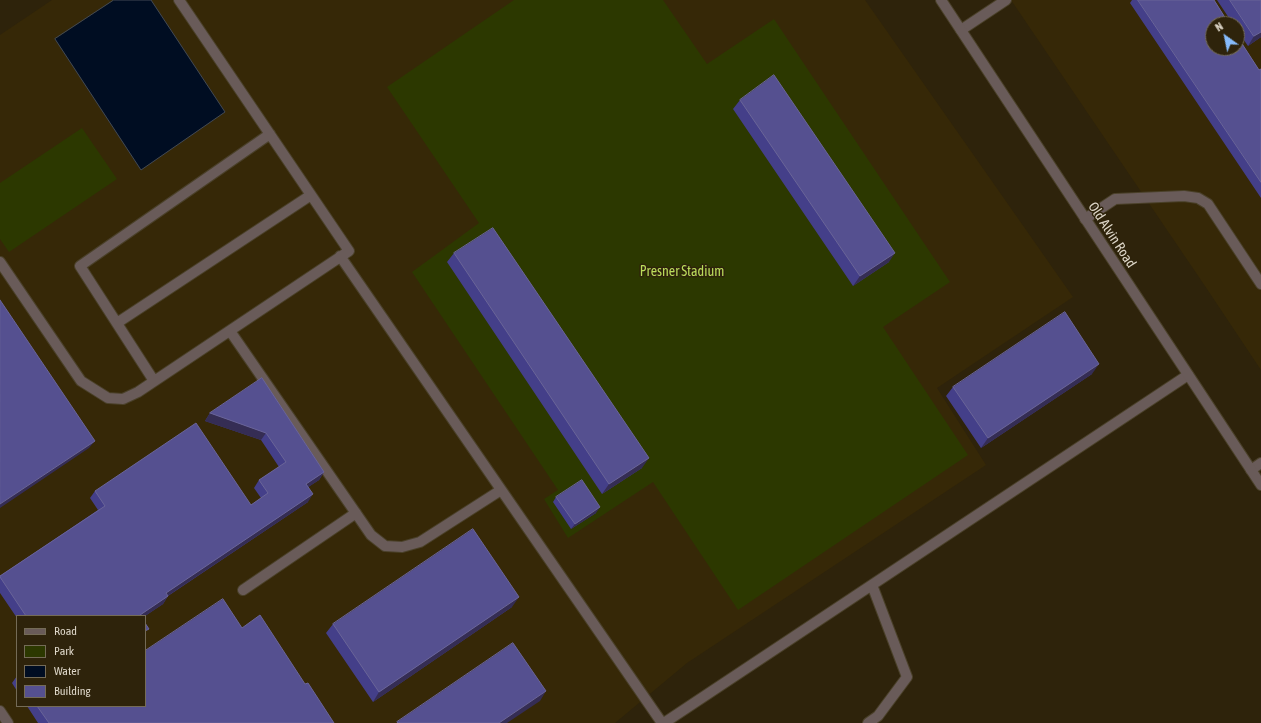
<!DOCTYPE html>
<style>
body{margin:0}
#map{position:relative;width:1261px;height:723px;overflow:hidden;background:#2e230b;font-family:"Asap Condensed",sans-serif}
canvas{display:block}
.legend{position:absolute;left:16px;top:615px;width:130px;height:92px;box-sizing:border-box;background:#2e230b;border:1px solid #746b57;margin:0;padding:5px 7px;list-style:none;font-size:12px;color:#ddd6c8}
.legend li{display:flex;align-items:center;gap:8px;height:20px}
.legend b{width:20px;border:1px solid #746b57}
.north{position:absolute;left:1205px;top:16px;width:40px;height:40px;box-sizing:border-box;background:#2e230b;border:1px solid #746b57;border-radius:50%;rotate:327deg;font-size:11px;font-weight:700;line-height:16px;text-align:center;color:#ddd6c8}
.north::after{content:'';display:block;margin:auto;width:14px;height:18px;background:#86bbfb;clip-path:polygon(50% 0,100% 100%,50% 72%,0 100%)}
</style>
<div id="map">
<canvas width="1261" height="723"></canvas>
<ul class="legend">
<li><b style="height:5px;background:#695b59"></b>Road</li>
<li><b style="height:11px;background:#2c3800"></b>Park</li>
<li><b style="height:11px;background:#000d22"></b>Water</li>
<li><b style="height:11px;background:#555090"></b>Building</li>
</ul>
<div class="north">N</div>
</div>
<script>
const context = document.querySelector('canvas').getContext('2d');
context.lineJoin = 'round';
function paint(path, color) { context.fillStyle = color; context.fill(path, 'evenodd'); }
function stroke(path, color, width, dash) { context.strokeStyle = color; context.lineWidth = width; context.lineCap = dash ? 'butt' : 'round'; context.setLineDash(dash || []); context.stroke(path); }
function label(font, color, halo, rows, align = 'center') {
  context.font = font + ' "Asap Condensed",sans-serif'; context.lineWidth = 3; context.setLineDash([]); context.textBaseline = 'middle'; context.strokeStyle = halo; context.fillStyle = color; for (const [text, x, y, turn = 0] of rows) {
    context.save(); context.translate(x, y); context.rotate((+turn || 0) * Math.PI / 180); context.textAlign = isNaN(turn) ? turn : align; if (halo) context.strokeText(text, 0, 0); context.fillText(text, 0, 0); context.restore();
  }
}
paint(new Path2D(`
 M 52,0 L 865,0 L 1073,297 L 937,388 L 986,465 L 687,663 L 615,723 L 0,723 L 0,35 ZM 17,616 L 145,616 L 145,706 L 17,706 Z
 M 1011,0 L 1261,0 L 1261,370 L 1205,286 ZM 1213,24 L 1237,24 L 1237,48 L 1213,48 Z`), '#362807');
paint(new Path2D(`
 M 514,0 L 663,0 L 707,64 L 774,19 L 950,282 L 883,327 L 968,455 L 738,610 L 653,482 L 568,538 L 544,499 L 558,490 L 412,272 L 479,223 L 387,87 Z
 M 82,128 L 117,179 L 9,252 L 0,239 L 0,183 Z`), '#2c3800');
const water = new Path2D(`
 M 114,0 L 151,0 L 225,112 L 141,170 L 55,39 Z`);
paint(water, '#000d22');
stroke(water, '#424954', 1);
const service = new Path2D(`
 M 961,30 L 1006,0
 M 1085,219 L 1115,199 L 1184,196 L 1198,198 L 1208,204 L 1261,284
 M 340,256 L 662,723
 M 0,262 L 81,381 L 108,398 L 123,399 L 138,392 L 349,251 L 179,0
 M 117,323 L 311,195
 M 230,331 L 371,535 L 385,546 L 402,547 L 420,542 L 501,490
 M 154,381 L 80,266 L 270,134
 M 1251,470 L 1261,463
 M 243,590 L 356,513
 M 0,711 L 8,723
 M 664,723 L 1188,375
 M 868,723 L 878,716 L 907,677 L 872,585`);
const tertiary = new Path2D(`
 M 941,0 L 1261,485`);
stroke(service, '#4a4029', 12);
stroke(tertiary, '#4a4029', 12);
stroke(service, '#695b59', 10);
stroke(tertiary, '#695b59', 10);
paint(new Path2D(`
 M 1132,0 L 1214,0 L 1259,70 L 1261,69 L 1261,198 L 1130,3 Z
 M 1217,0 L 1261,0 L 1261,37 L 1248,46 L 1237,30 L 1237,24 L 1233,24 Z
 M 740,100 L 889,262 L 853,286 L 733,109 Z
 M 454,253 L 642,468 L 602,494 L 447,262 Z
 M 1092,374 L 981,448 L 946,396 L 953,387 Z
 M 262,378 L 324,472 L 319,480 L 308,487 L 308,502 L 168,596 L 163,604 L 145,616 L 17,616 L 17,618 L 0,593 L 0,576 L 98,510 L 90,498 L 95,491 L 251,505 L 261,498 L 254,488 L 259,480 L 279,467 L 261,440 L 205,421 L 210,413 Z
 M 556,497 L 596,513 L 571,529 L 553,502 Z
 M 512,607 L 373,702 L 326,633 L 333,624 Z
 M 242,628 L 305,684 L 334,723 L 38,723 L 27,706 L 145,706 Z
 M 17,676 L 17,691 L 12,683 Z`), '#443f89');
paint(new Path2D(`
 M 1261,32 L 1261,37 L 1248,46 L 1254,36 Z
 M 895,253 L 889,262 L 853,286 L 860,276 Z
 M 1099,364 L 1092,374 L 981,448 L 988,438 Z
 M 210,413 L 266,433 L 261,440 L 205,421 Z
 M 95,441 L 89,448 L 0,508 L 0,504 Z
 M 649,458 L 642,468 L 602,494 L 609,484 Z
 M 324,472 L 319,480 L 301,492 L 306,484 Z
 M 313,494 L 308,502 L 160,601 L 166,593 Z
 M 600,507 L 596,513 L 571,529 L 575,524 Z
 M 168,596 L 163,604 L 145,616 L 139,616 Z
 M 519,597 L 512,607 L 373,702 L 379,692 Z
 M 546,691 L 540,701 L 507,723 L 499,723 Z`), '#352d54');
const building = new Path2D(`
 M 1138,0 L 1214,0 L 1229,24 L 1213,24 L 1213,48 L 1237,48 L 1237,36 L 1259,70 L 1261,69 L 1261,182 Z
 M 1230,0 L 1261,0 L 1261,32 L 1254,36 Z
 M 774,75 L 895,253 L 860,276 L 740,100 Z
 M 493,228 L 649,458 L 609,484 L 454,253 Z
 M 0,300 L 95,441 L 0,504 Z
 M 1065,312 L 1099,364 L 988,438 L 953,387 Z
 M 262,378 L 324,472 L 306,484 L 313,494 L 166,593 L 168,596 L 140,615 L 140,616 L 26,616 L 0,577 L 0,576 L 105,506 L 95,491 L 196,423 L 251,505 L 268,493 L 259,480 L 286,462 L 266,433 L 210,413 Z
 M 582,480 L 600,507 L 575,524 L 556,497 Z
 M 473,529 L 519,597 L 379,692 L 333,624 Z
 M 223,599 L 242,628 L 260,615 L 305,684 L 308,683 L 334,723 L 49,723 L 37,706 L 145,706 L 145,651 Z
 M 145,623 L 149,629 L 145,631 Z
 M 513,643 L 546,691 L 499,723 L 398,723 L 397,722 Z`);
paint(building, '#555090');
stroke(building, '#6a6598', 1);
label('14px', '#ddd6c8', '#2e230b', [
 ["Old Alvin Road",1112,235,57]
]);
label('14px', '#bbdc5b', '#2e230b', [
 ["Presner Stadium",682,272]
]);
</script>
